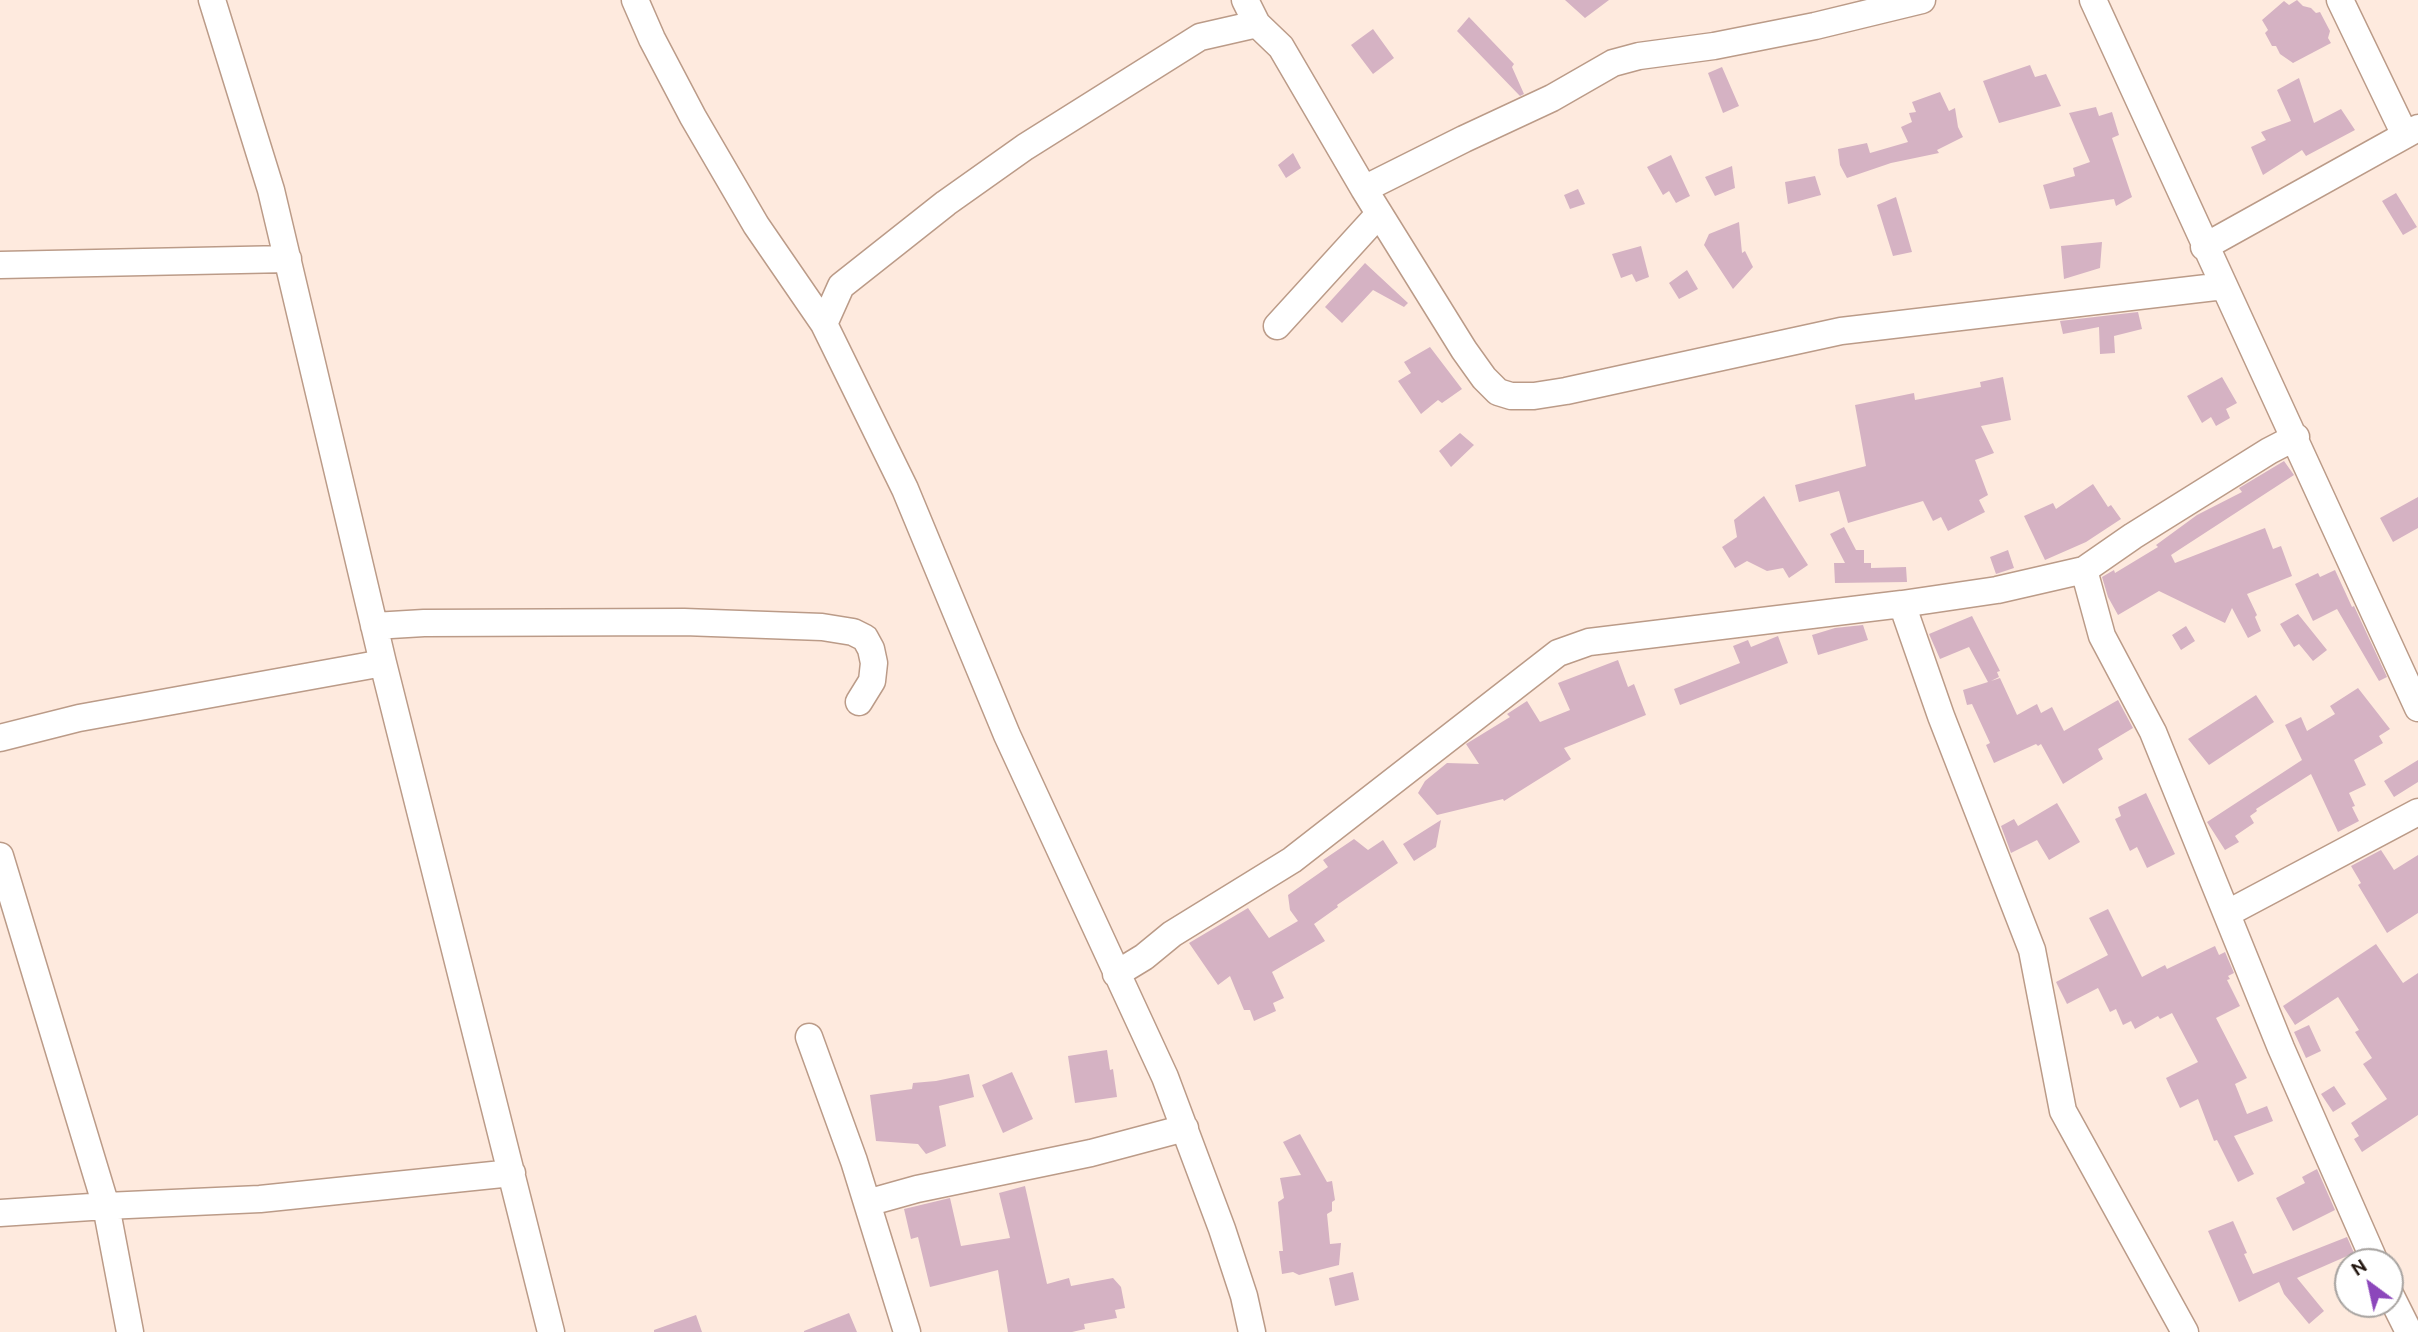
<!DOCTYPE html>
<style>
body{margin:0}
#map{position:relative;width:2418px;height:1332px;overflow:hidden;background:#feeade;font-family:Ubuntu,sans-serif}
canvas{display:block}
.north{position:absolute;left:2334px;top:1248px;width:70px;height:70px;box-sizing:border-box;background:#fff;border:2px solid #a7a3a0;border-radius:50%;rotate:327deg;font-size:19px;font-weight:700;line-height:28px;text-align:center;color:#241811}
.north::after{content:'';display:block;margin:auto;width:24px;height:32px;background:#8c47bb;clip-path:polygon(50% 0,100% 100%,50% 72%,0 100%)}
</style>
<div id="map">
<canvas width="2418" height="1332"></canvas>
<div class="north">N</div>
</div>
<script>
const context = document.querySelector('canvas').getContext('2d');
context.lineJoin = 'round';
function paint(path, color) { context.fillStyle = color; context.fill(path, 'evenodd'); }
function stroke(path, color, width, dash) { context.strokeStyle = color; context.lineWidth = width; context.lineCap = dash ? 'butt' : 'round'; context.setLineDash(dash || []); context.stroke(path); }
paint(new Path2D(`
 M 1565,0 L 1609,0 L 1585,18 Z
 M 2297,0 L 2303,6 L 2311,8 L 2316,13 L 2320,12 L 2330,31 L 2328,38 L 2331,43 L 2293,63 L 2280,54 L 2276,46 L 2272,46 L 2265,33 L 2268,30 L 2262,20 L 2284,1 L 2289,5 Z
 M 1469,17 L 1514,64 L 1512,67 L 1524,94 L 1520,96 L 1457,31 Z
 M 1373,29 L 1394,58 L 1373,74 L 1351,45 Z
 M 2030,65 L 2035,77 L 2046,74 L 2061,106 L 1999,123 L 1983,81 Z
 M 1722,67 L 1739,106 L 1723,113 L 1708,73 Z
 M 2299,78 L 2314,123 L 2341,109 L 2355,130 L 2306,156 L 2302,150 L 2263,175 L 2251,147 L 2266,140 L 2261,132 L 2291,121 L 2277,90 Z
 M 1940,92 L 1949,111 L 1955,108 L 1958,127 L 1963,137 L 1937,150 L 1939,153 L 1891,163 L 1847,178 L 1840,165 L 1838,149 L 1867,143 L 1870,153 L 1908,142 L 1901,127 L 1912,122 L 1909,113 L 1916,112 L 1912,102 Z
 M 2096,107 L 2099,116 L 2112,112 L 2119,135 L 2112,138 L 2132,197 L 2116,206 L 2114,199 L 2050,209 L 2043,185 L 2075,176 L 2073,168 L 2090,162 L 2069,113 Z
 M 1293,153 L 1301,168 L 1286,178 L 1278,165 Z
 M 1671,155 L 1690,196 L 1676,203 L 1669,191 L 1663,195 L 1647,167 Z
 M 1732,166 L 1735,188 L 1715,196 L 1705,177 Z
 M 1815,176 L 1821,195 L 1788,204 L 1785,182 Z
 M 1578,189 L 1585,204 L 1570,209 L 1564,195 Z
 M 2396,193 L 2417,227 L 2403,235 L 2382,201 Z
 M 1896,197 L 1912,252 L 1893,256 L 1877,205 Z
 M 1739,222 L 1742,253 L 1745,251 L 1753,267 L 1733,289 L 1704,245 L 1709,234 Z
 M 2102,242 L 2100,268 L 2064,279 L 2061,246 Z
 M 1641,246 L 1649,277 L 1636,282 L 1632,274 L 1621,278 L 1612,254 Z
 M 1365,263 L 1408,303 L 1404,307 L 1373,290 L 1342,323 L 1325,307 Z
 M 1687,270 L 1698,289 L 1679,299 L 1669,283 Z
 M 2138,312 L 2142,329 L 2114,336 L 2115,353 L 2100,354 L 2099,327 L 2063,334 L 2060,321 Z
 M 1430,347 L 1462,389 L 1442,403 L 1438,400 L 1421,414 L 1398,381 L 1411,373 L 1404,362 Z
 M 2003,377 L 2011,420 L 1981,426 L 1994,453 L 1975,460 L 1988,495 L 1979,500 L 1985,512 L 1948,531 L 1941,517 L 1933,521 L 1923,501 L 1848,523 L 1839,491 L 1799,502 L 1795,485 L 1866,466 L 1855,405 L 1914,393 L 1915,400 L 1981,387 L 1980,382 Z
 M 2222,377 L 2237,403 L 2226,409 L 2230,418 L 2216,426 L 2211,417 L 2202,423 L 2187,396 Z
 M 1460,433 L 1474,445 L 1451,467 L 1439,451 Z
 M 2284,461 L 2294,475 L 2171,555 L 2175,563 L 2265,528 L 2273,549 L 2281,546 L 2292,576 L 2247,594 L 2257,615 L 2255,617 L 2261,631 L 2248,638 L 2232,608 L 2225,623 L 2159,591 L 2118,615 L 2108,597 L 2102,577 L 2114,570 L 2115,573 L 2158,547 L 2156,545 L 2197,515 L 2242,492 L 2239,488 Z
 M 2093,484 L 2108,507 L 2111,505 L 2121,519 L 2086,542 L 2045,560 L 2024,516 L 2053,503 L 2056,509 Z
 M 1764,496 L 1808,565 L 1789,578 L 1783,568 L 1767,571 L 1747,561 L 1735,568 L 1722,547 L 1737,537 L 1734,520 Z
 M 2418,497 L 2418,528 L 2393,542 L 2380,518 Z
 M 1844,527 L 1856,550 L 1864,550 L 1864,563 L 1871,563 L 1871,568 L 1906,567 L 1907,582 L 1835,583 L 1834,563 L 1845,563 L 1830,534 Z
 M 2008,550 L 2014,568 L 1996,574 L 1990,557 Z
 M 2335,570 L 2352,607 L 2354,606 L 2387,677 L 2379,681 L 2337,609 L 2313,621 L 2295,584 L 2318,573 L 2320,577 Z
 M 2298,614 L 2327,650 L 2313,661 L 2299,644 L 2294,647 L 2280,624 Z
 M 1972,616 L 2000,671 L 1997,672 L 1999,677 L 1991,681 L 2000,678 L 2017,715 L 2037,704 L 2041,713 L 2052,707 L 2064,731 L 2118,700 L 2133,728 L 2098,749 L 2103,759 L 2063,784 L 2041,744 L 2038,746 L 2036,744 L 1994,763 L 1986,745 L 1990,743 L 1972,704 L 1967,705 L 1963,690 L 1988,682 L 1969,647 L 1940,659 L 1929,634 Z
 M 1863,625 L 1868,640 L 1818,655 L 1812,635 L 1835,628 Z
 M 2186,626 L 2195,641 L 2181,650 L 2172,635 Z
 M 1778,636 L 1788,663 L 1680,705 L 1674,689 L 1740,663 L 1733,646 L 1748,640 L 1751,647 Z
 M 1618,660 L 1628,687 L 1634,684 L 1646,715 L 1564,748 L 1571,759 L 1504,801 L 1503,799 L 1437,815 L 1418,793 L 1425,781 L 1447,763 L 1479,764 L 1466,744 L 1510,717 L 1507,714 L 1527,701 L 1540,722 L 1570,710 L 1558,683 Z
 M 2358,688 L 2390,729 L 2379,736 L 2383,743 L 2354,760 L 2366,785 L 2349,793 L 2355,806 L 2352,807 L 2359,821 L 2338,832 L 2311,774 L 2256,809 L 2257,811 L 2250,816 L 2254,823 L 2235,836 L 2239,842 L 2225,850 L 2207,822 L 2302,760 L 2285,725 L 2301,717 L 2307,731 L 2335,714 L 2330,706 Z
 M 2256,695 L 2274,722 L 2209,765 L 2188,739 Z
 M 2418,760 L 2418,782 L 2394,797 L 2384,781 Z
 M 2146,793 L 2175,854 L 2147,868 L 2137,847 L 2130,851 L 2115,819 L 2121,816 L 2118,807 Z
 M 2057,803 L 2080,842 L 2049,860 L 2037,840 L 2011,853 L 2001,826 L 2014,819 L 2018,826 Z
 M 1441,820 L 1436,847 L 1414,861 L 1403,844 Z
 M 1354,839 L 1368,850 L 1383,840 L 1398,863 L 1337,905 L 1338,907 L 1314,924 L 1325,941 L 1272,972 L 1284,998 L 1273,1003 L 1276,1011 L 1254,1021 L 1250,1010 L 1244,1010 L 1230,976 L 1218,985 L 1189,943 L 1248,908 L 1269,938 L 1298,921 L 1290,910 L 1288,895 L 1328,867 L 1323,860 Z
 M 2381,850 L 2394,870 L 2418,855 L 2418,913 L 2387,933 L 2358,885 L 2361,883 L 2351,866 Z
 M 2108,909 L 2142,977 L 2165,965 L 2167,969 L 2215,946 L 2219,955 L 2225,952 L 2234,973 L 2228,976 L 2230,979 L 2227,980 L 2240,1006 L 2216,1018 L 2247,1078 L 2235,1084 L 2247,1114 L 2267,1106 L 2273,1121 L 2234,1136 L 2254,1174 L 2238,1182 L 2217,1140 L 2214,1141 L 2198,1099 L 2180,1108 L 2166,1078 L 2198,1062 L 2172,1013 L 2160,1019 L 2158,1016 L 2135,1029 L 2131,1021 L 2123,1025 L 2116,1009 L 2110,1012 L 2098,988 L 2067,1004 L 2056,982 L 2108,955 L 2089,918 Z
 M 2376,944 L 2403,983 L 2418,973 L 2418,1115 L 2362,1152 L 2354,1139 L 2359,1136 L 2351,1123 L 2387,1099 L 2363,1064 L 2372,1058 L 2355,1032 L 2359,1030 L 2338,997 L 2295,1025 L 2283,1006 Z
 M 2309,1025 L 2321,1051 L 2306,1058 L 2294,1032 Z
 M 1107,1050 L 1110,1070 L 1113,1069 L 1117,1097 L 1075,1103 L 1068,1056 Z
 M 1012,1072 L 1033,1119 L 1003,1133 L 982,1085 Z
 M 969,1074 L 974,1097 L 939,1106 L 946,1146 L 926,1154 L 918,1144 L 876,1141 L 870,1095 L 912,1089 L 913,1083 L 936,1081 Z
 M 2334,1086 L 2346,1104 L 2333,1112 L 2321,1094 Z
 M 1300,1134 L 1327,1182 L 1332,1181 L 1335,1200 L 1332,1202 L 1332,1211 L 1327,1214 L 1330,1244 L 1341,1243 L 1339,1265 L 1299,1275 L 1293,1272 L 1282,1274 L 1279,1251 L 1283,1251 L 1278,1202 L 1284,1198 L 1280,1178 L 1301,1175 L 1283,1142 Z
 M 2317,1169 L 2335,1210 L 2293,1231 L 2276,1198 L 2305,1183 L 2302,1177 Z
 M 1025,1186 L 1047,1284 L 1069,1278 L 1071,1286 L 1113,1278 L 1121,1287 L 1125,1308 L 1115,1310 L 1117,1318 L 1084,1324 L 1085,1329 L 1072,1332 L 1008,1332 L 998,1270 L 930,1287 L 918,1237 L 911,1239 L 904,1209 L 950,1198 L 961,1246 L 1010,1238 L 999,1193 Z
 M 2233,1221 L 2247,1253 L 2244,1254 L 2253,1274 L 2347,1237 L 2354,1253 L 2297,1278 L 2324,1311 L 2309,1324 L 2284,1294 L 2279,1282 L 2239,1302 L 2208,1231 Z
 M 1353,1272 L 1359,1300 L 1335,1306 L 1329,1278 Z
 M 849,1313 L 857,1332 L 804,1332 L 804,1331 Z
 M 696,1315 L 702,1332 L 654,1332 L 654,1330 Z`), '#d5b2c3');
const minor = new Path2D(`
 M 635,0 L 652,39 L 693,117 L 756,225 L 824,324 L 905,489 L 1007,735 L 1165,1077 L 1222,1229 L 1244,1296 L 1252,1332
 M 1245,0 L 1257,24 L 1281,47 L 1364,189 L 1464,350 L 1484,378 L 1498,392 L 1511,396 L 1534,396 L 1566,391 L 1841,331 L 2224,286
 M 2093,0 C 2200,237 2311,471 2418,708
 M 2340,0 L 2405,135
 M 1364,189 L 1464,139 L 1552,98 L 1613,63 L 1639,56 L 1714,46 L 1815,26 L 1922,0
 M 2204,247 L 2418,128
 M 0,265 L 288,259
 M 824,324 L 841,286 L 946,203 L 1025,147 L 1200,37 L 1257,24
 M 1277,326 L 1379,214
 M 2084,570 L 2102,636 L 2153,732 L 2281,1048 L 2375,1262
 M 1902,604 L 1941,716 L 2032,950 L 2063,1111 L 2185,1332
 M 374,626 L 424,623 L 684,622 L 822,627 L 853,632 L 865,638 L 871,649 L 874,663 L 872,681 L 859,702
 M 383,663 L 551,1332
 M 0,738 L 79,718 L 383,663 L 271,190 L 212,0
 M 0,856 L 106,1206 L 0,1213
 M 2228,913 L 2418,812
 M 1116,974 L 1144,957 L 1172,934 L 1292,860 L 1558,653 L 1589,642 L 1902,604 L 1997,590 L 2084,570 L 2133,536 L 2269,451 L 2296,437
 M 809,1037 L 854,1161 L 907,1332
 M 867,1203 L 917,1189 L 1091,1153 L 1185,1128
 M 2390,1294 L 2409,1332
 M 130,1332 L 106,1206 L 260,1199 L 512,1173`);
stroke(minor, '#bb9b88', 29);
stroke(minor, '#fff', 26);
</script>
